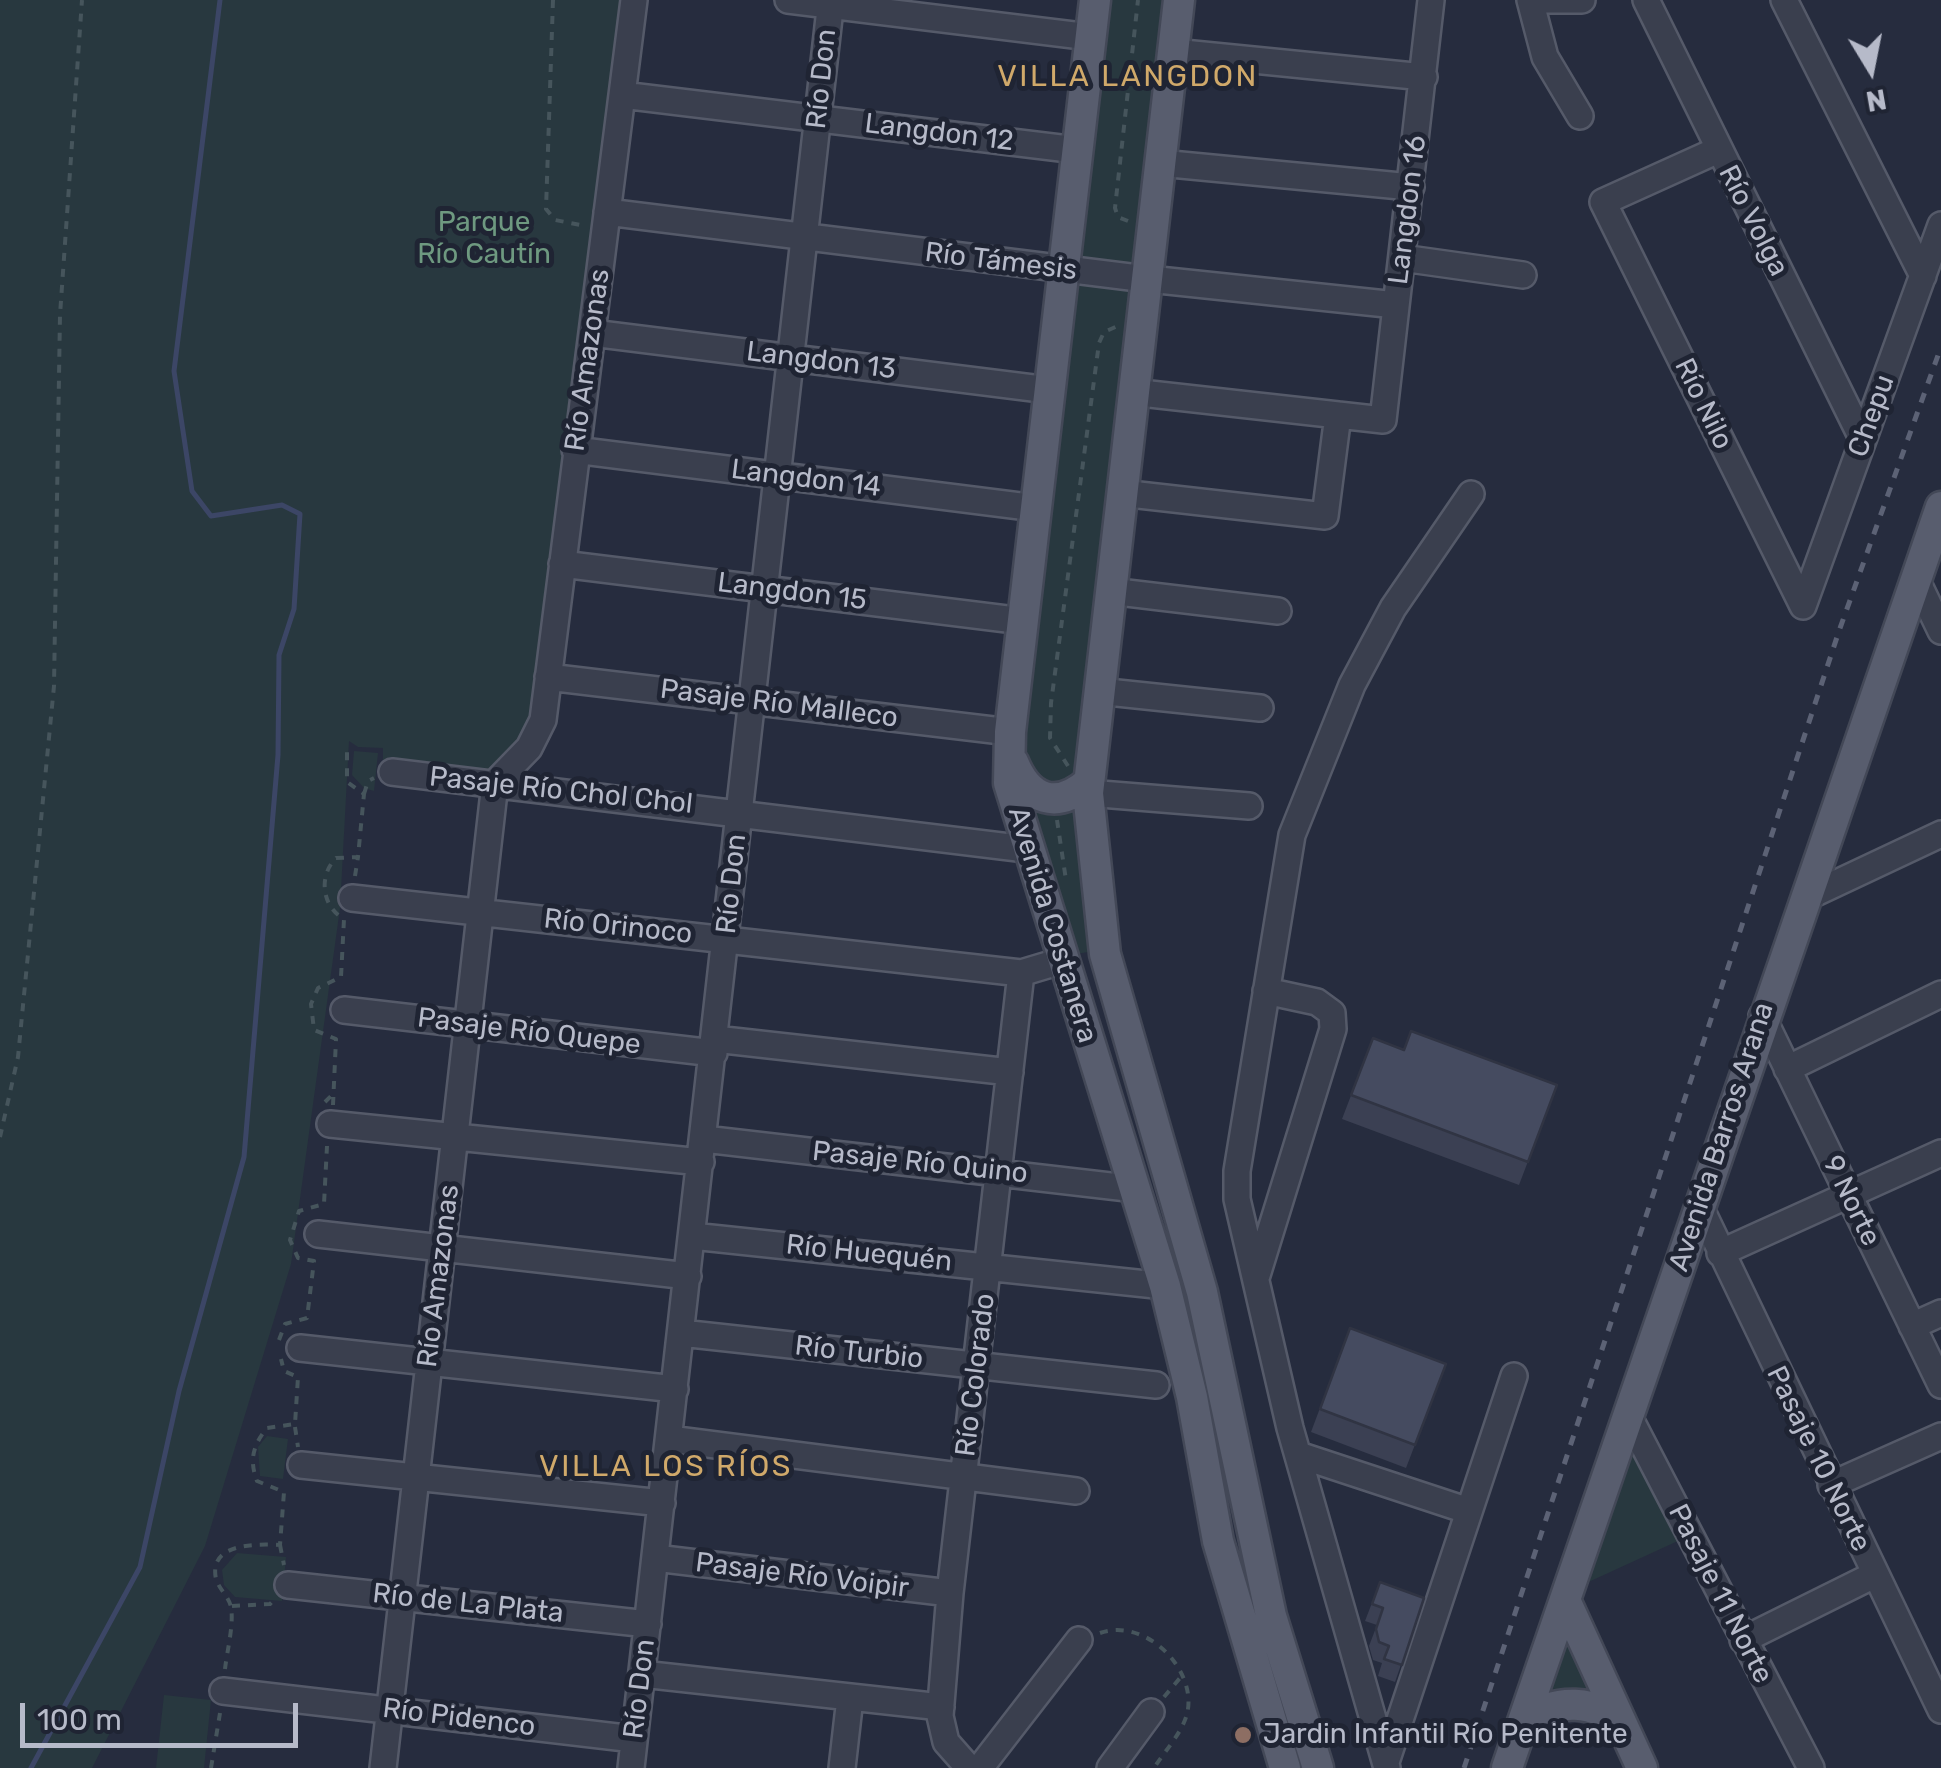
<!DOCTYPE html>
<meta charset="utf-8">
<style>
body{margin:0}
#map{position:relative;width:1941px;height:1768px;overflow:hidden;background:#262c3e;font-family:Rubik,sans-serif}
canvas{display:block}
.north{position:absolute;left:1821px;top:20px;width:100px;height:100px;-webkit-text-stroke:8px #1f2433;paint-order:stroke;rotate:170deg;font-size:28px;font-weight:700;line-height:40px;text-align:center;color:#b6bac9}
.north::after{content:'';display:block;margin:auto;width:35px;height:45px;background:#b6bac9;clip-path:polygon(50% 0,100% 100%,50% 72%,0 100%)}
.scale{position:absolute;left:20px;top:1703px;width:278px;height:45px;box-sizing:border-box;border:5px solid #b6bac9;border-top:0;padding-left:12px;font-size:30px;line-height:35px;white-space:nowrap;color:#b6bac9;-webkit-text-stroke:8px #1f2433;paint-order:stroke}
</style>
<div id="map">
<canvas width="1941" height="1768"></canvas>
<div class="north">N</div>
<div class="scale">100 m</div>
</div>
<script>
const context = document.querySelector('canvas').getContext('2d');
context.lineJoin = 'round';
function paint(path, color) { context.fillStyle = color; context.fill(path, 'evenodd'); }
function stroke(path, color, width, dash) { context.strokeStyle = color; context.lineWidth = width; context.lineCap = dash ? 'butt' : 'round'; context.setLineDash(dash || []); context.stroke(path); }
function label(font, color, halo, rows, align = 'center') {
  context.font = font + ' Rubik,sans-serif'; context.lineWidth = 10; context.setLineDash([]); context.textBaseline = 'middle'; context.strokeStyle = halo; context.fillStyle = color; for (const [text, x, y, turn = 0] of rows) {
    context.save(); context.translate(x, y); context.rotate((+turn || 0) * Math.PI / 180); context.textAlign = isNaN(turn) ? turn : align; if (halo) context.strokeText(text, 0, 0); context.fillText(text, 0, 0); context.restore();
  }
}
paint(new Path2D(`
 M 0,0 L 624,0 L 557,539 L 522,775 L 412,767 L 383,760 L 383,748 L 358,747 L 349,741 L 340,908 L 291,1264 L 205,1546 L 92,1768 L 0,1768 Z
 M 1099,0 L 1173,0 L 1084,793 L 1100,950 L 1064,956 L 1014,732 Z
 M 354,751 L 378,753 L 374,791 L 364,788 L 352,775 Z
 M 267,1436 L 288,1439 L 283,1479 L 260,1476 L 258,1447 Z
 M 1632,1452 L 1640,1452 L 1680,1540 L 1582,1585 Z
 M 237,1553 L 286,1557 L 282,1601 L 235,1597 L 224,1585 L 222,1570 Z
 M 1562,1641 L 1570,1641 L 1599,1697 L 1539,1704 Z
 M 164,1695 L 211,1700 L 204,1768 L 156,1768 Z`), '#28383f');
stroke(new Path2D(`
 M 31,1768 L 140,1567 L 179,1391 L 244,1157 L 278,755 L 279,655 L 294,609 L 300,514 L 282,505 L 211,516 L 192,491 L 174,371 L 220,0`), '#3c4666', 5);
const minor = new Path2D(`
 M 788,0 L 1090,37
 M 1530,0 L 1545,57 L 1580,116
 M 1543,0 L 1582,0
 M 1646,0 L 1863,440
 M 1784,0 L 1923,276
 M 1173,52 L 1424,77
 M 622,95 L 1077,150
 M 1718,150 L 1603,202 L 1803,606
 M 1160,163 L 1411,187
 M 607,212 L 1130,277 L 1396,305
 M 1402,258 L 1523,275
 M 592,333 L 1049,390
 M 1132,392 L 1383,420 L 1431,0
 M 575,450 L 1036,508
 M 1121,493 L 1325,516 L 1338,415
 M 562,564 L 1023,621
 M 1915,577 L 1941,631
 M 1110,591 L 1278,611
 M 1803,606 L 1941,225
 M 548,677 L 1010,732
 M 1098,691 L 1260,708
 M 392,772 L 1026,849
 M 1088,793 L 1249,806
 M 352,898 L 1021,973 L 1061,961
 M 1805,898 L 1941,834
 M 344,1010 L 714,1053
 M 1762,1016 L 1941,1385
 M 715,1039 L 1010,1072
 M 1787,1069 L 1941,994
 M 330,1124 L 701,1162
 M 704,1139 L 1136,1189
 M 1699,1205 L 1941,1710
 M 318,1234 L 688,1276
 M 692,1236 L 1165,1286
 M 1720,1253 L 1941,1153
 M 1257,1275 L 1333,1029 L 1332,1013 L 1317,1002 L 1266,991
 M 1912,1326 L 1941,1313
 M 681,1333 L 1156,1385
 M 300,1348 L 675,1389
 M 1630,1419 L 1811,1768
 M 669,1439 L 1076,1491
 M 1299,1455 L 1469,1511
 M 301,1465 L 662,1503
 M 1831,1485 L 1941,1436
 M 655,1558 L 950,1593
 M 288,1585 L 648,1624
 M 1743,1640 L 1874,1575
 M 642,1674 L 941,1707
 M 223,1691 L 634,1739
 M 1386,1762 L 1514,1376
 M 383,1768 L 495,783 L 529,748 L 543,720 L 634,0
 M 631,1768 L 831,0
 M 842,1768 L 850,1698
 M 969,1768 L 946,1742 L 940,1716 L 950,1593 L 1021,973
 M 980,1768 L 1079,1640
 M 1110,1768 L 1151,1712
 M 1387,1768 L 1290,1428 L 1237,1199 L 1237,1171 L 1292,835 L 1352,685 L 1393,608 L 1471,494`);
const major = new Path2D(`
 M 1095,0 L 1010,732 L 1009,783 L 1165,1286 L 1192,1397 L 1218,1541 L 1285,1768
 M 1179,0 L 1088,793 L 1105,954 L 1202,1292 L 1271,1616 L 1318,1768
 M 1013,762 C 1029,801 1057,810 1089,782
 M 1565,1600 L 1642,1768
 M 1524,1721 C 1555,1699 1597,1697 1623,1729
 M 1507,1768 C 1653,1348 1793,926 1941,507`);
stroke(minor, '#555a69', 30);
stroke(major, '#434857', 35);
stroke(new Path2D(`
 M 553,0 L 546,209 L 555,220 L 586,226
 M 1128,221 L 1118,217 L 1115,208 L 1138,0
 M 1068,766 L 1050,738 L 1051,703 L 1099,343 L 1104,332 L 1120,325
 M 364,794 L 368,781 L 374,778
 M 1057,820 L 1066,880
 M 355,876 L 358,857
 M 325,1102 L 334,1093
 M 333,1105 L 336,1039 L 314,1030 L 311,1004 L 318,988 L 341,977 L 344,919 C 322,907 318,876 336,858 L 358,857 L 364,794 L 347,782 L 347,749
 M 0,1137 L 18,1057 L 54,686 L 60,315 L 82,0
 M 279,1340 L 285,1324 L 307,1318 L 314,1261 L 298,1258 L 290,1240 L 299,1211 L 324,1204 L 327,1146
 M 295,1427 L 298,1447
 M 280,1545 L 284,1565
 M 232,1606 L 270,1604 L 275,1599
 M 1100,1633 C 1146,1617 1198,1670 1187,1714 C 1182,1733 1164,1752 1154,1768
 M 225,1669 C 227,1651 234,1625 231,1607 C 229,1597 219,1589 216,1579 C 208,1542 258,1544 280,1545 L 284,1492 L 257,1481 C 249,1460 253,1445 267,1428 L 295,1424 L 298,1377 L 284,1371 L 281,1359
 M 1164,1697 L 1180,1678
 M 211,1768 L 220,1713`), '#46555c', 4, [8, 8]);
stroke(minor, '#3a3f4e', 25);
stroke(major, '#585d6e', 30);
stroke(new Path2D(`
 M 1464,1768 L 1839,631 L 1941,347`), '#5c6275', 5, [10, 10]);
paint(new Path2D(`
 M 1373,1038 L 1404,1050 L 1557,1085 L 1519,1185 L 1342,1119 Z
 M 1350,1328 L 1446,1364 L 1406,1468 L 1311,1432 Z
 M 1380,1582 L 1424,1598 L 1395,1682 L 1378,1676 L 1382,1663 L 1373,1660 L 1369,1646 L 1377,1625 L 1365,1621 Z`), '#3b4053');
const building = new Path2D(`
 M 1411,1031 L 1557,1085 L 1528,1162 L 1351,1095 L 1373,1038 L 1404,1050 Z
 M 1350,1328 L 1446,1364 L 1415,1445 L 1320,1409 Z
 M 1380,1582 L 1424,1598 L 1402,1665 L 1384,1659 L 1389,1646 L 1379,1642 L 1376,1629 L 1383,1608 L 1372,1604 Z`);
paint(building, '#454b60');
stroke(building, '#303443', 2.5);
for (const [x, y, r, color] of [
 [1243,1735,10,"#8d6e63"]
]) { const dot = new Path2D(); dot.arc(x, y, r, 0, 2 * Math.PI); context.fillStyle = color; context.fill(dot); stroke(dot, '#1f2433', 4); }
label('28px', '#b6bac9', '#1f2433', [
 ["Río Don",822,79,-84],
 ["Langdon 12",939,133,7],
 ["Langdon 16",1408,210,-83],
 ["Río Volga",1753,221,63],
 ["Río Támesis",1001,262,7],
 ["Río Amazonas",588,360,-82],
 ["Langdon 13",821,361,7],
 ["Río Nilo",1703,404,64],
 ["Chepu",1872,416,-70],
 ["Langdon 14",806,479,7],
 ["Langdon 15",792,592,7],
 ["Pasaje Río Malleco",779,704,7],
 ["Pasaje Río Chol Chol",561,791,6],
 ["Río Don",732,884,-84],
 ["Avenida Costanera",1052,925,73],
 ["Río Orinoco",618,927,6],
 ["Pasaje Río Quepe",529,1032,7],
 ["Avenida Barros Arana",1722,1137,-72],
 ["Pasaje Río Quino",920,1163,6],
 ["9 Norte",1851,1201,64],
 ["Río Huequén",869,1254,6],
 ["Río Amazonas",439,1276,-83],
 ["Río Turbio",859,1353,6],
 ["Río Colorado",976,1375,-83],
 ["Pasaje 10 Norte",1818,1459,64],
 ["Pasaje Río Voipir",802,1576,7],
 ["Pasaje 11 Norte",1720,1594,63],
 ["Río de La Plata",468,1604,6],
 ["Río Don",640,1689,-83],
 ["Río Pidenco",459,1718,7]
]);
label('28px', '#6e9980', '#1f2433', [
 ["Parque",484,223],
 ["Río Cautín",484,255]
]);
label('28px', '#b6bac9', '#1f2433', [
 ["Jardin Infantil Río Penitente",1263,1735]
], 'left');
context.letterSpacing = '2.5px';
label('30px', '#d0a96a', '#1f2433', [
 ["VILLA LANGDON",1128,77],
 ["VILLA LOS RÍOS",666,1467]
]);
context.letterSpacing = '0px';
</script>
